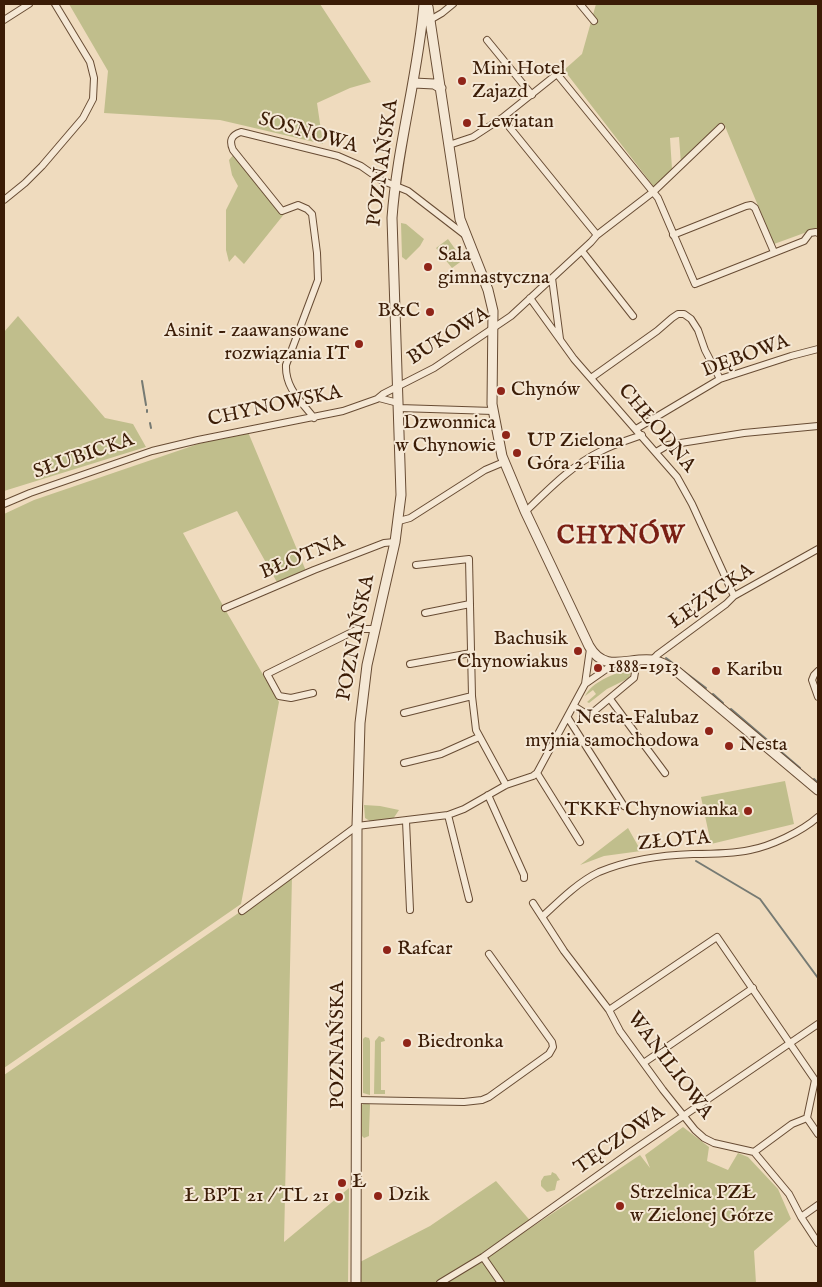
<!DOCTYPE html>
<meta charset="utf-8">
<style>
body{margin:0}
#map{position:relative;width:822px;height:1287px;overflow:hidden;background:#efdbbe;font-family:"IM FELL English",serif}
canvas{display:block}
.frame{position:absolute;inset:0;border:5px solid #3b1c06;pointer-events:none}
</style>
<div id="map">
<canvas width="822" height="1287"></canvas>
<div class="frame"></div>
</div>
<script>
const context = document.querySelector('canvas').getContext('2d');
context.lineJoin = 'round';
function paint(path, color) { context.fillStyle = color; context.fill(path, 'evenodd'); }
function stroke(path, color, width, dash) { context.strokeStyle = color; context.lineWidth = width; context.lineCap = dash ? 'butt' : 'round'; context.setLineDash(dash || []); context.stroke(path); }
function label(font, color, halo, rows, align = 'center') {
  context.font = font + ' "IM FELL English",serif'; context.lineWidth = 4; context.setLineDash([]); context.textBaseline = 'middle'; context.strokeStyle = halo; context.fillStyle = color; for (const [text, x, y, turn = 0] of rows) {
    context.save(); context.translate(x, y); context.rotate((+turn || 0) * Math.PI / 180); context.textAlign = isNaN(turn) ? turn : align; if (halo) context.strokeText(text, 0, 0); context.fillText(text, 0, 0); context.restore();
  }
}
paint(new Path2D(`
 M 69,4 L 320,4 L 371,82 L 350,88 L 317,103 L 323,144 L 220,120 L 104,113 L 108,71 Z
 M 596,4 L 818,4 L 818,228 L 774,244 L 724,124 L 681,164 L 679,137 L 670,138 L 672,169 L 654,187 L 564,70 L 582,54 Z
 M 235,153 L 285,213 L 244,264 L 235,255 L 229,262 L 226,250 L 226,210 L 238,186 L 232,175 L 229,160 Z
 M 401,223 L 406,224 L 424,239 L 420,246 L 406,260 L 402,257 Z
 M 448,239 L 463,260 L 452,268 L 436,248 Z
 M 18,316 L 105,418 L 133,424 L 146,447 L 4,491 L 4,332 Z
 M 248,432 L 306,571 L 278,584 L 237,511 L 183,533 L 226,611 L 279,702 L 241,904 L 4,1068 L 4,514 L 34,500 L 198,444 Z
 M 627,670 L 627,672 L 631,672 L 629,678 L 607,689 L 589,703 L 587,702 L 596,694 L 593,690 L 585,696 C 592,682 613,674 627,670 Z
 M 785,781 L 794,824 L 711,844 L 701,797 Z
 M 364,805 L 380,806 L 399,810 L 393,819 L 370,821 L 365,818 Z
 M 628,828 L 641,851 L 604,856 L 580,865 Z
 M 292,876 L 284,1242 L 349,1188 L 348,1283 L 4,1283 L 4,1075 Z
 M 379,1036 L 384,1038 L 385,1041 L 381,1042 L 381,1090 L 385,1090 L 385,1094 L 374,1094 L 375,1041 Z
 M 365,1037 L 369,1038 L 370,1041 L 370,1095 L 363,1093 L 363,1039 Z
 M 365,1103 L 369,1103 L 370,1105 L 369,1132 L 369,1136 L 364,1138 L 362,1136 L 362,1105 Z
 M 683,1127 L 709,1147 L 707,1161 L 728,1170 L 738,1153 L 748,1157 L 778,1189 L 791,1219 L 754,1251 L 756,1283 L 360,1283 L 360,1262 L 430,1226 L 496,1181 L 533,1224 L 511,1241 L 640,1155 L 650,1168 L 645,1155 Z
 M 552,1172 L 556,1174 L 560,1180 L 557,1181 L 555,1190 L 547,1192 L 541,1186 L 541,1181 L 544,1176 L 551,1175 Z`), '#c0be8c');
stroke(new Path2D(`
 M 142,381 L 146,405
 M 147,410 L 147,412
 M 150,423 L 151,428
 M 666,658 L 706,688
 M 713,694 L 723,703
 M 731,709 L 800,768
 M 814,779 L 818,783
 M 696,861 L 760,899 L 818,978`), '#767a73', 2);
const minor = new Path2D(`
 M 580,4 L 594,21
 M 4,20 L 29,4
 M 430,20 L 442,13 L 453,4
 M 487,40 L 532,95
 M 502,118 L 597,235
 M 449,145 L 473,137 L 502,118 L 557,74 L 658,198 L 695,284 L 804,241 L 810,233 L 816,232 L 818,233
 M 4,200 L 25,183 L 42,166 L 83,118 L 93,99 L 94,78 L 90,62 L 55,4
 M 673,235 L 746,206 L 751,205 L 755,208 L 774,252
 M 582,251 L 633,316
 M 552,278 L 560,339
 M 530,298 L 574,359 L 677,477 L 692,504 L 734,596
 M 591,378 L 657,331 L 672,318 L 678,314 L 684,314 L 691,319 L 698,330 L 705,350 L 720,379
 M 379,398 L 398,403
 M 399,408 L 493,411
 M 314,418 C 301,401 285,388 286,365 L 318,280 L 317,253 L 312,214 L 307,209 L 298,205 L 282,211 L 233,150 C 229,141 231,135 241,132 L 338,156 L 361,166 L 381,180 L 408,191 L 465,235
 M 636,429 L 720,379 L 791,356 L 818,349
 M 656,452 L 668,445 L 744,433 L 818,426
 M 4,504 L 30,493 L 152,451 L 198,440 L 343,411 L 377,399 L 383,394 L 434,368 L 511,316 L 591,242 L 597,235 L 653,192 L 721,127
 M 525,512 C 549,489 572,465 601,451 C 614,444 628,440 642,435
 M 399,521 L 410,518 L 485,470 L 504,462
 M 416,565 L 469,559 L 472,696 L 476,730 L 506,785
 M 225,608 L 314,570 L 384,543 L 395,542
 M 425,613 L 470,604
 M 652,660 L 657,655 L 726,604 L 734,596 L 818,549
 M 410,664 L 471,653
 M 818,671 L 814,675 L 812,680 L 818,697
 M 585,684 L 615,663
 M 313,693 L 291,698 L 279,696 L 267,674 L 358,629 L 374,629
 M 610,699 L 665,773
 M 574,706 L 588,715 L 592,713 L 634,678 L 637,661
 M 404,713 L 472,696
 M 568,718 L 624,806
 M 404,763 L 441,754 L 479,737
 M 537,773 L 580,842
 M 488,795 L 524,875 L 524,878
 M 448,815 L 469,899
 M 406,821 L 410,910
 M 533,903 L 564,951 L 609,1010 L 620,1031 L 663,1090 L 695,1130 L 704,1138 L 714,1143 L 754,1152 L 789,1194 L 801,1217 L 818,1243
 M 242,911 L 357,826 L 448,815 L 464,809 L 506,785 L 533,776 L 537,773 L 585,684 L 590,649
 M 542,917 C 559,901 578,882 599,872 C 628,860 662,855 693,854 C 712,854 731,854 750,850 C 771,846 801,832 818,817
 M 609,1010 L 717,937 L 815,1080 L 807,1118 L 818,1134
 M 645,1062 L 753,988
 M 356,1100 L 464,1102 L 482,1100 L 489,1097 L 549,1054 L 553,1047 L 552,1042 L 489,954
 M 754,1152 L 792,1124 L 807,1118
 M 801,1217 L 818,1205
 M 483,1257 L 501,1283
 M 440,1283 L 483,1257 L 632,1151 L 818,1024`);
const tertiary = new Path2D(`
 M 428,7 L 460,219 L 488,290 L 493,311 L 492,404 L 502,456 L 525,511 L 589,646 C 605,674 628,657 652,660 C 660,661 667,666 674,669 L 818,790
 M 414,83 L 434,84 L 441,88
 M 356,1283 L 357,826 L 360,723 L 367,665 L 395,542 L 401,495 L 392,218 C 397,147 418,76 424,4`);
stroke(minor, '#684c34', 8);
stroke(tertiary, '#684c34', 11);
stroke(minor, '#f5e8d5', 6);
stroke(tertiary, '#f5e8d5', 9);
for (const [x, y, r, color] of [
 [462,81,5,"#8f2418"],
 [467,123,5,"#8f2418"],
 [428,267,5,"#8f2418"],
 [430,312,5,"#8f2418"],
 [359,344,5,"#8f2418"],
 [501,391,5,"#8f2418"],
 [506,435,5,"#8f2418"],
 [517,453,5,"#8f2418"],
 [578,651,5,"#8f2418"],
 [598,668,5,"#8f2418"],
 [716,671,5,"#8f2418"],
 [709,731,5,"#8f2418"],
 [729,746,5,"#8f2418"],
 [748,811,5,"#8f2418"],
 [387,950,5,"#8f2418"],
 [407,1043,5,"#8f2418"],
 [342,1183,5,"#8f2418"],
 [378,1196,5,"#8f2418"],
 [339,1197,5,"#8f2418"],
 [620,1206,5,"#8f2418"]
]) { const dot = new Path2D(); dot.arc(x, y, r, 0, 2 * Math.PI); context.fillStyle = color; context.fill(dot); stroke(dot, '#f5e8d5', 2); }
label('20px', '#3b1c06', '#f5e8d5', [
 ["Mini Hotel",472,70],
 ["Zajazd",472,93],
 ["Lewiatan",477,123],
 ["Sala",438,256],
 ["gimnastyczna",438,279],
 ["B&C",420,312,"right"],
 ["Asinit - zaawansowane",349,332,"right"],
 ["rozwiązania IT",349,355,"right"],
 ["Chynów",511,391],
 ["Dzwonnica",496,424,"right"],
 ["w Chynowie",496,447,"right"],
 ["UP Zielona",527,442],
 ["Góra 2 Filia",527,465],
 ["Bachusik",568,640,"right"],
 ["Chynowiakus",568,663,"right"],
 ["1888-1913",608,668],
 ["Karibu",726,671],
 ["Nesta-Falubaz",699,719,"right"],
 ["myjnia samochodowa",699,742,"right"],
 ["Nesta",739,746],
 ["TKKF Chynowianka",738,811,"right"],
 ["Rafcar",397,950],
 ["Biedronka",417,1043],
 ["Ł",352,1183],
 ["Strzelnica PZŁ",630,1194],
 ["w Zielonej Górze",630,1217],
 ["Dzik",388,1196],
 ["Ł BPT 21 / TL 21",329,1197,"right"]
], 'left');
label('20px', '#3b1c06', '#f5e8d5', [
 ["SOSNOWA",308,134,16],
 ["POZNAŃSKA",384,163,-82],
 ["BUKOWA",449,337,-32],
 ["DĘBOWA",746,357,-20],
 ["CHYNOWSKA",275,407,-12],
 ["CHŁODNA",656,429,50],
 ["SŁUBICKA",84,457,-19],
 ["BŁOTNA",303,558,-22],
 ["ŁĘŻYCKA",712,597,-35],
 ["POZNAŃSKA",357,638,-79],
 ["ZŁOTA",674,842,-5],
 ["POZNAŃSKA",339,1045,-90],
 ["WANILIOWA",669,1066,53],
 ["TĘCZOWA",620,1141,-35]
]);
context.letterSpacing = '1px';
label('bold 25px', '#7a1f14', '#f5e8d5', [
 ["CHYNÓW",621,538]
]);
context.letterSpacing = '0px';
</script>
